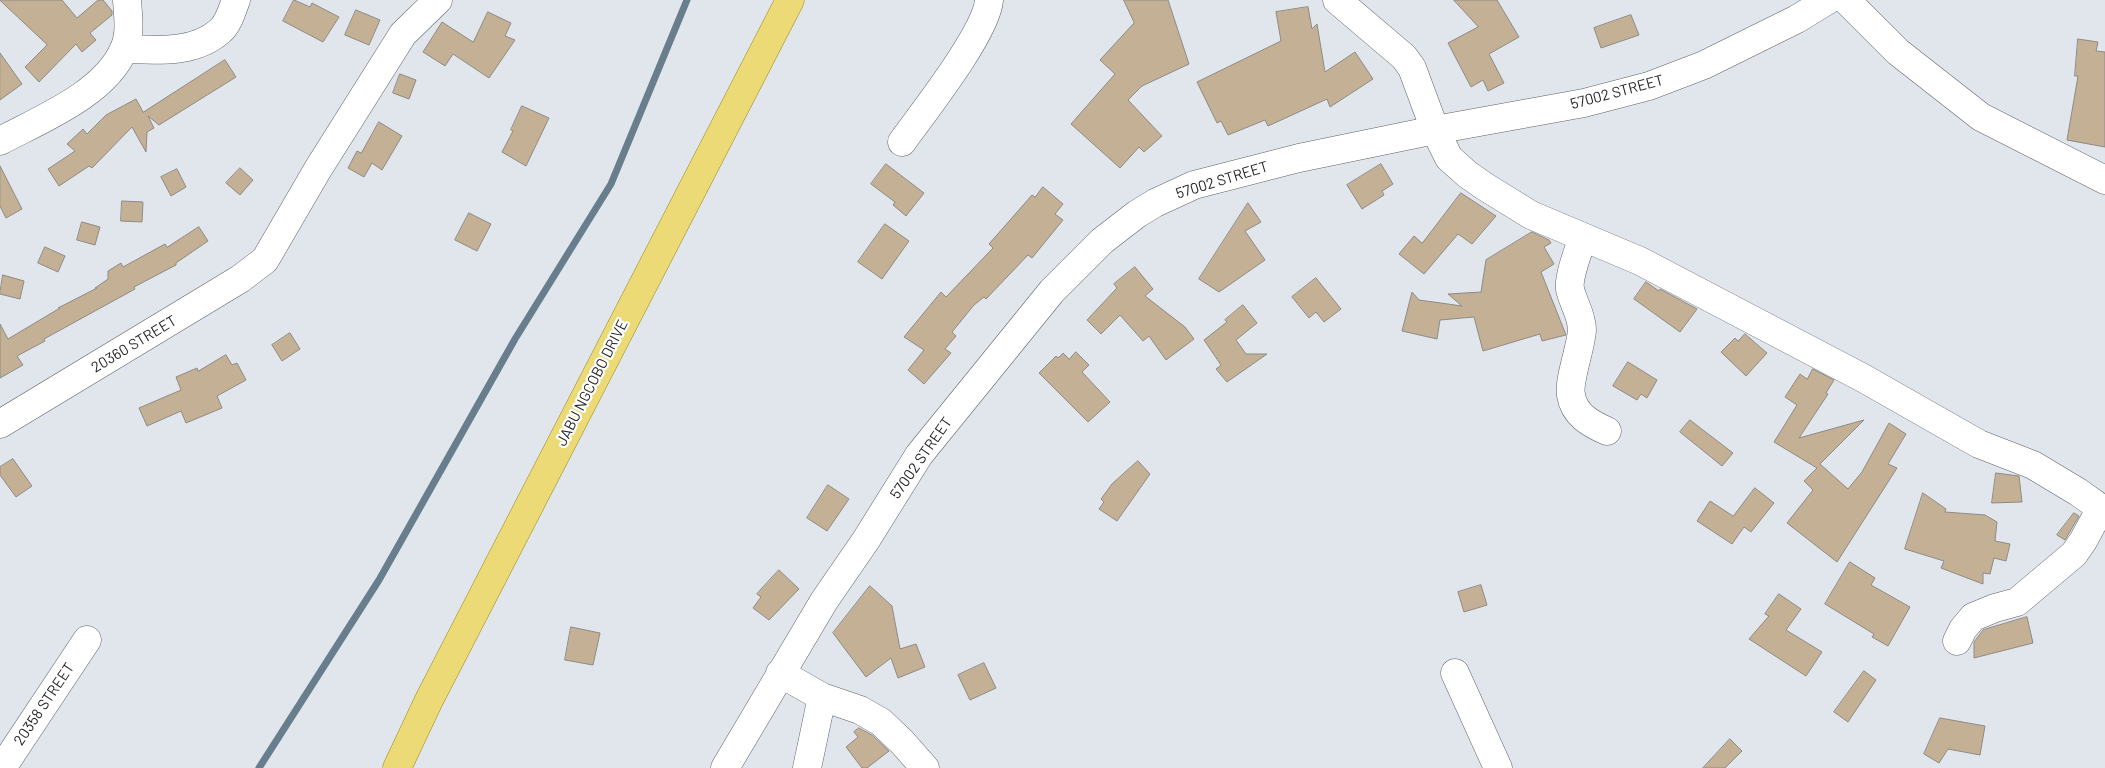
<!DOCTYPE html>
<style>
body{margin:0}
canvas{display:block;background:#e0e6ec}
</style>
<canvas width="2105" height="768"></canvas>
<script>
const context = document.querySelector('canvas').getContext('2d');
context.lineJoin = 'round';
function stroke(path, color, width, dash) { context.strokeStyle = color; context.lineWidth = width; context.lineCap = dash ? 'butt' : 'round'; context.setLineDash(dash || []); context.stroke(path); }
function paint(path, color) { context.fillStyle = color; context.fill(path, 'evenodd'); }
function label(font, color, halo, rows, align = 'center') {
  context.font = font + ' Barlow,sans-serif'; context.lineWidth = 4.5; context.setLineDash([]); context.textBaseline = 'middle'; context.strokeStyle = halo; context.fillStyle = color; for (const [text, x, y, turn = 0] of rows) {
    context.save(); context.translate(x, y); context.rotate((+turn || 0) * Math.PI / 180); context.textAlign = isNaN(turn) ? turn : align; if (halo) context.strokeText(text, 0, 0); context.fillText(text, 0, 0); context.restore();
  }
}
stroke(new Path2D(`
 M 259,768 L 379,580 L 515,339 L 611,184 L 687,0`), '#697e8d', 7);
const building = new Path2D(`
 M 0,0 L 62,0 L 77,18 L 98,0 L 103,0 L 112,11 L 112,15 L 90,33 L 96,40 L 82,52 L 76,44 L 39,82 L 25,67 L 47,45 Z
 M 294,0 L 310,7 L 312,3 L 339,17 L 323,42 L 283,21 Z
 M 1124,0 L 1168,0 L 1189,64 L 1142,86 L 1128,100 L 1162,136 L 1144,152 L 1139,147 L 1120,168 L 1071,124 L 1115,74 L 1100,60 L 1134,23 Z
 M 1454,0 L 1497,0 L 1519,37 L 1489,54 L 1504,83 L 1488,91 L 1483,80 L 1471,87 L 1448,43 L 1478,27 Z
 M 1308,7 L 1312,29 L 1317,24 L 1325,72 L 1355,52 L 1373,79 L 1330,107 L 1327,99 L 1268,126 L 1265,120 L 1228,135 L 1221,121 L 1217,123 L 1197,82 L 1281,41 L 1276,12 Z
 M 356,10 L 380,20 L 369,45 L 345,35 Z
 M 488,12 L 511,23 L 505,36 L 515,40 L 489,78 L 453,54 L 445,66 L 423,52 L 442,22 L 473,42 Z
 M 1631,15 L 1639,35 L 1601,48 L 1594,28 Z
 M 2078,39 L 2098,42 L 2096,51 L 2105,52 L 2105,147 L 2067,140 L 2078,76 L 2075,76 Z
 M 0,53 L 22,84 L 0,100 Z
 M 225,60 L 236,77 L 159,125 L 148,116 L 154,128 L 147,132 L 146,152 L 132,127 L 92,168 L 89,166 L 59,186 L 48,169 L 75,151 L 67,144 L 83,129 L 87,134 L 106,115 L 136,99 L 143,112 Z
 M 400,74 L 416,80 L 409,99 L 393,93 Z
 M 522,106 L 549,118 L 526,166 L 502,152 L 513,131 L 511,130 Z
 M 379,122 L 402,136 L 382,170 L 372,163 L 364,177 L 348,168 L 357,151 L 361,153 Z
 M 886,164 L 924,193 L 906,216 L 893,205 L 895,202 L 871,184 Z
 M 1381,164 L 1393,184 L 1382,191 L 1384,195 L 1362,209 L 1347,185 Z
 M 0,166 L 22,209 L 6,218 L 0,206 Z
 M 240,168 L 253,180 L 240,195 L 226,183 Z
 M 177,169 L 186,187 L 171,196 L 161,177 Z
 M 1043,187 L 1063,204 L 1055,214 L 1063,220 L 1032,258 L 1028,255 L 986,299 L 984,297 L 974,305 L 952,332 L 956,336 L 945,349 L 951,353 L 924,384 L 908,370 L 924,350 L 904,337 L 941,292 L 946,297 L 993,248 L 989,244 L 1032,195 L 1035,197 Z
 M 1461,193 L 1496,216 L 1472,244 L 1458,234 L 1424,274 L 1399,254 L 1414,236 L 1422,243 Z
 M 122,201 L 143,202 L 142,222 L 121,221 Z
 M 1248,203 L 1261,222 L 1245,231 L 1265,260 L 1219,292 L 1199,279 Z
 M 469,213 L 491,224 L 477,251 L 455,240 Z
 M 82,222 L 100,227 L 95,245 L 77,240 Z
 M 885,224 L 909,241 L 882,279 L 858,262 Z
 M 199,227 L 208,241 L 176,263 L 176,265 L 134,287 L 135,289 L 44,339 L 45,341 L 17,356 L 23,365 L 0,378 L 0,324 L 8,339 L 60,308 L 58,308 L 97,288 L 95,288 L 108,279 L 108,271 L 121,263 L 123,267 L 165,244 L 167,247 Z
 M 1532,232 L 1549,240 L 1551,243 L 1544,247 L 1554,264 L 1541,272 L 1566,335 L 1542,341 L 1540,334 L 1483,351 L 1474,317 L 1440,320 L 1437,339 L 1402,331 L 1412,292 L 1419,300 L 1462,306 L 1448,294 L 1481,292 L 1486,260 Z
 M 45,247 L 65,256 L 58,272 L 38,263 Z
 M 1135,267 L 1153,289 L 1145,296 L 1185,327 L 1194,339 L 1166,360 L 1149,336 L 1143,341 L 1120,315 L 1101,334 L 1087,320 L 1117,288 L 1114,284 Z
 M 3,275 L 24,281 L 20,299 L 0,294 Z
 M 1316,278 L 1341,309 L 1324,322 L 1316,312 L 1309,318 L 1292,297 Z
 M 1646,282 L 1659,291 L 1660,289 L 1697,309 L 1680,332 L 1634,299 Z
 M 1243,305 L 1257,323 L 1236,340 L 1246,354 L 1267,354 L 1227,382 L 1216,369 L 1221,365 L 1204,340 L 1227,322 L 1225,320 Z
 M 290,333 L 300,349 L 282,361 L 272,345 Z
 M 1745,334 L 1767,353 L 1746,376 L 1721,352 L 1735,338 L 1738,341 Z
 M 1076,352 L 1089,365 L 1082,372 L 1110,402 L 1088,422 L 1039,373 L 1056,356 L 1058,358 L 1063,353 L 1069,359 Z
 M 226,355 L 232,365 L 237,363 L 246,380 L 217,396 L 222,408 L 186,423 L 181,411 L 147,426 L 139,408 L 181,390 L 176,377 L 197,368 L 198,371 Z
 M 1628,362 L 1657,380 L 1647,398 L 1641,394 L 1637,400 L 1613,386 Z
 M 1813,369 L 1834,380 L 1826,393 L 1828,394 L 1799,438 L 1864,420 L 1820,464 L 1848,489 L 1862,472 L 1889,423 L 1906,434 L 1888,464 L 1897,468 L 1837,562 L 1787,523 L 1813,490 L 1804,481 L 1817,468 L 1774,442 L 1797,405 L 1785,397 L 1800,374 L 1807,379 Z
 M 1690,420 L 1733,453 L 1722,466 L 1680,432 Z
 M 13,459 L 32,486 L 16,497 L 0,475 L 0,467 Z
 M 1138,461 L 1150,474 L 1117,521 L 1099,509 L 1104,502 L 1101,499 L 1112,484 Z
 M 1996,473 L 2019,476 L 2022,502 L 1992,503 Z
 M 828,485 L 849,499 L 827,531 L 807,518 Z
 M 1755,488 L 1774,503 L 1751,532 L 1744,527 L 1732,544 L 1697,521 L 1710,501 L 1733,516 Z
 M 1923,493 L 1946,509 L 1945,512 L 1985,515 L 1997,522 L 1995,541 L 2010,544 L 2006,561 L 1994,558 L 1990,574 L 1983,573 L 1983,584 L 1941,568 L 1944,561 L 1905,549 Z
 M 2074,513 L 2079,516 L 2065,540 L 2057,535 Z
 M 1850,562 L 1875,578 L 1871,585 L 1910,607 L 1888,646 L 1872,637 L 1874,634 L 1825,604 Z
 M 779,570 L 799,589 L 769,620 L 753,608 L 761,597 L 757,594 Z
 M 1481,585 L 1487,605 L 1464,612 L 1458,592 Z
 M 870,586 L 892,606 L 900,649 L 916,644 L 925,667 L 898,678 L 891,658 L 866,677 L 833,633 Z
 M 1779,594 L 1801,609 L 1786,630 L 1822,652 L 1806,676 L 1749,639 L 1769,616 L 1765,614 Z
 M 2027,617 L 2033,643 L 1974,658 L 1974,642 L 1983,630 Z
 M 571,627 L 600,633 L 593,665 L 565,660 Z
 M 984,663 L 996,688 L 970,700 L 958,675 Z
 M 1864,671 L 1876,680 L 1848,722 L 1834,712 Z
 M 1940,718 L 1985,726 L 1980,755 L 1948,749 L 1939,763 L 1924,754 Z
 M 859,728 L 872,735 L 889,751 L 867,768 L 862,768 L 846,747 L 858,737 L 854,732 Z
 M 1730,739 L 1742,751 L 1725,768 L 1703,768 Z`);
paint(building, '#c4b095');
stroke(building, '#8e8a84', 1);
const minor = new Path2D(`
 M 1337,0 L 1404,57 L 1412,68 L 1435,130 L 1449,158 L 1467,174 L 1484,186 L 1531,215 L 1640,261 L 1863,378 L 1979,444 L 2033,465 L 2078,492 L 2105,511
 M 1846,0 L 1898,52 L 1981,117 L 2105,180
 M 124,49 C 157,50 194,54 220,31 C 229,23 232,10 236,0
 M 0,141 C 41,119 105,94 124,49 C 131,34 128,16 127,0
 M 902,142 C 922,114 987,32 989,0
 M 1583,237 C 1579,249 1568,277 1570,289 C 1573,303 1582,315 1582,330 C 1581,348 1568,381 1571,395 C 1574,415 1591,424 1607,431
 M 0,424 L 240,279 L 265,260 L 318,169 L 403,34 L 438,0
 M 1957,641 L 1963,629 L 1973,617 L 1995,608 L 2017,602 L 2074,554 L 2083,541 L 2101,508
 M 780,673 L 822,697 L 860,710 L 881,722 L 902,742 L 925,768
 M 1455,673 L 1498,768
 M 2,768 L 87,640
 M 725,768 L 824,601 L 866,540 L 919,455 L 1052,291 L 1102,241 L 1137,214 L 1155,203 L 1194,185 L 1299,158 L 1435,130 L 1584,103 L 1649,86 L 1704,65 L 1797,19 L 1828,0
 M 807,768 L 822,697`);
const major = new Path2D(`
 M 397,768 L 429,700 L 790,0`);
stroke(minor, '#5e6369', 29);
stroke(major, '#9d8b1e', 29);
stroke(minor, '#fff', 28);
stroke(major, '#ebda75', 28);
label('15px', '#242628', '#fff', [
 ["57002 STREET",1617,92,-15],
 ["57002 STREET",1222,180,-17],
 ["20360 STREET",134,344,-31],
 ["JABU NGCOBO DRIVE",592,383,-63],
 ["57002 STREET",921,458,-55],
 ["20358 STREET",44,704,-56]
]);
</script>
